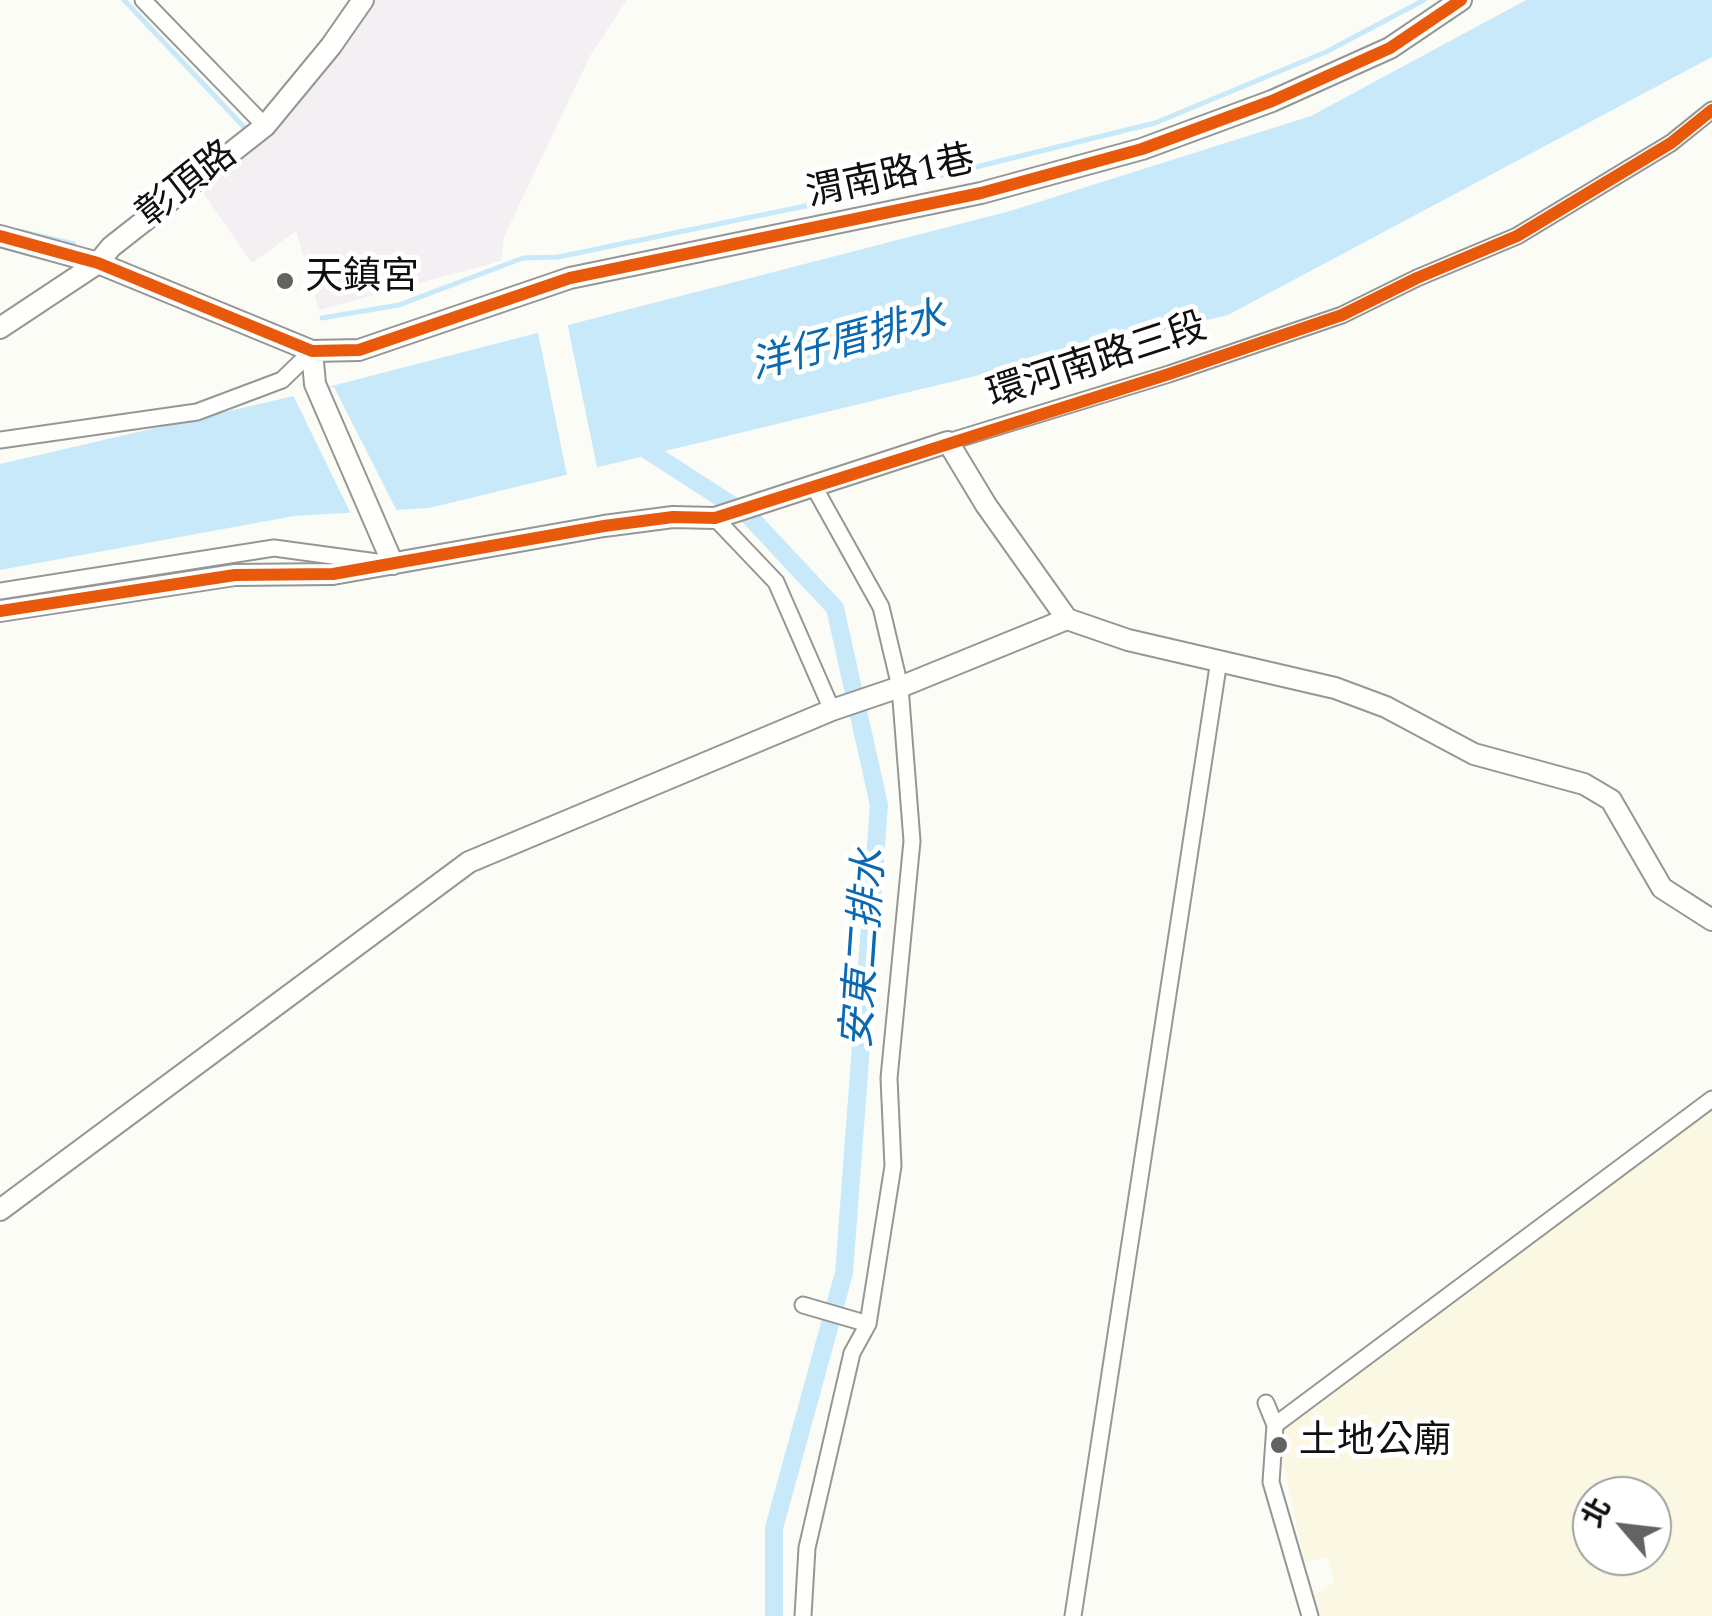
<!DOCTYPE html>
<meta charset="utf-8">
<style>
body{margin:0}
#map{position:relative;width:1712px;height:1616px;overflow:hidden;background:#fcfcf7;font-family:Spectral,"Noto Sans TC",serif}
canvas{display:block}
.north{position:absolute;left:1572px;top:1476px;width:100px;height:100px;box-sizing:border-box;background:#fff;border:2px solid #9f9f9f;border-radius:50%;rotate:298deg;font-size:28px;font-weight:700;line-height:40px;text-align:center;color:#101010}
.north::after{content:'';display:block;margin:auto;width:35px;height:45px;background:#636361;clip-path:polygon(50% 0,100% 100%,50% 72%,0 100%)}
</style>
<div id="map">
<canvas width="1712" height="1616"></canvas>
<div class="north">北</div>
</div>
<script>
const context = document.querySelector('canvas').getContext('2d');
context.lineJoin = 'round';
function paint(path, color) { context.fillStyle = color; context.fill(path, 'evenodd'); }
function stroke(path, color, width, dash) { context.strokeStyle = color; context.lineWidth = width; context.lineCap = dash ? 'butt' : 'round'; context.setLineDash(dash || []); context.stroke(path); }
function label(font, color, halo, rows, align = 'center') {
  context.font = font + ' Spectral,"Noto Sans TC",serif'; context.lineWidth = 10; context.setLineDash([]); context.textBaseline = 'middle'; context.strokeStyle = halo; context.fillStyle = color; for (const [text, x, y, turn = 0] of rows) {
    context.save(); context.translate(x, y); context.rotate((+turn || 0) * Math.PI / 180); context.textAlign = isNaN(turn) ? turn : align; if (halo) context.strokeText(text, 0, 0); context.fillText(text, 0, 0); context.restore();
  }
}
paint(new Path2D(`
 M 362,0 L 627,0 L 590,56 L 504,237 L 501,261 L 319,310 L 296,231 L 252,263 L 203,193 L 265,126 Z`), '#f4eff3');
paint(new Path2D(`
 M 1712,1101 L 1712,1616 L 1321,1616 L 1314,1595 L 1334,1583 L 1328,1557 L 1305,1563 L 1275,1425 ZM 1592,1496 L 1652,1496 L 1652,1556 L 1592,1556 Z`), '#faf8e2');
paint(new Path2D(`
 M 1526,0 L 1712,0 L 1712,57 L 1228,315 L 429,508 L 294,516 L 0,570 L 0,464 L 289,397 L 1010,211 L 1311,116 Z`), '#c8e9fa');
paint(new Path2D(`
 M 567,322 L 598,472 L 568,480 L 537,328 Z
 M 334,387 L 399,515 L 353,518 L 291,391 Z`), '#fcfcf7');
stroke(new Path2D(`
 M 124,0 L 244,127
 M 19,231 L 74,244
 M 322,318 L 399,305 L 523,258 L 558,257 L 878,191 L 1155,123 L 1326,52 L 1424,0`), '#c8e9fa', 5);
stroke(new Path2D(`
 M 636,443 L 749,516 L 835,608 L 879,805 L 844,1273 L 774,1528 L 774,1616`), '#c8e9fa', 18);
const minor = new Path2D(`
 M 143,0 L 265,126
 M 0,440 L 197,412 L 282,380 L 312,351
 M 948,442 L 1169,374 L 1342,315 L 1417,278 L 1517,236 L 1671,143 L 1712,110
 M 715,518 L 776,582 L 832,710
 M 0,591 L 274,548 L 377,562
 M 803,1305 L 858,1321
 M 1266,1403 L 1275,1425 L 1271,1482 L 1310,1616
 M 1275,1425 L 1712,1099
 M 803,1616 L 807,1548 L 852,1353 L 868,1324 L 893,1166 L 889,1078 L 912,841 L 900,687 L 881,607 L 813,485
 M 1073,1616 L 1219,660`);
const tertiary = new Path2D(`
 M 0,236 L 98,263 L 312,351 L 359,350 L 570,278 L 981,193 L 1142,149 L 1272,101 L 1390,48 L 1461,0
 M 0,328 L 98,263 L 111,247 L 265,126 L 331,46 L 363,0
 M 312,351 L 315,384 L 393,564
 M 0,611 L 235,575 L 333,574 L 604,526 L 673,517 L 715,518 L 948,442 L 986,505 L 1067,619 L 1128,640 L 1335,688 L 1386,707 L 1474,754 L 1584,784 L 1611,800 L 1662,888 L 1712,920
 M 0,1210 L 469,862 L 832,710 L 900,687 L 1067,619`);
stroke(minor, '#969694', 19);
stroke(tertiary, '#969694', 24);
stroke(minor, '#fffffe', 15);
stroke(tertiary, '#fffffe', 20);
stroke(new Path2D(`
 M 0,236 L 98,263 L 312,351 L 359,350 L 570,278 L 981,193 L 1142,149 L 1272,101 L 1390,48 L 1461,0
 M 0,611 L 235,575 L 333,574 L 604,526 L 673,517 L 715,518 L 1169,374 L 1342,315 L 1417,278 L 1517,236 L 1671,143 L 1712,110`), '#e8590c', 12);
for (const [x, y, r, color] of [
 [285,281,10,"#636361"],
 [1279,1445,10,"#636361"]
]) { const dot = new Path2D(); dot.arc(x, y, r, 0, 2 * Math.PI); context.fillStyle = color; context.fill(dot); stroke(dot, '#fff', 4); }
label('38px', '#101010', '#fff', [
 ["渭南路1巷",891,180,-12],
 ["彰頂路",189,187,-38],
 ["環河南路三段",1098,364,-18]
]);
label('38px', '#101010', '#fff', [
 ["天鎮宮",305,281],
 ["土地公廟",1299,1445]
], 'left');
label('italic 40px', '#0a69b2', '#fff', [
 ["洋仔厝排水",849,345,-15],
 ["安東二排水",868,949,-86]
]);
</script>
